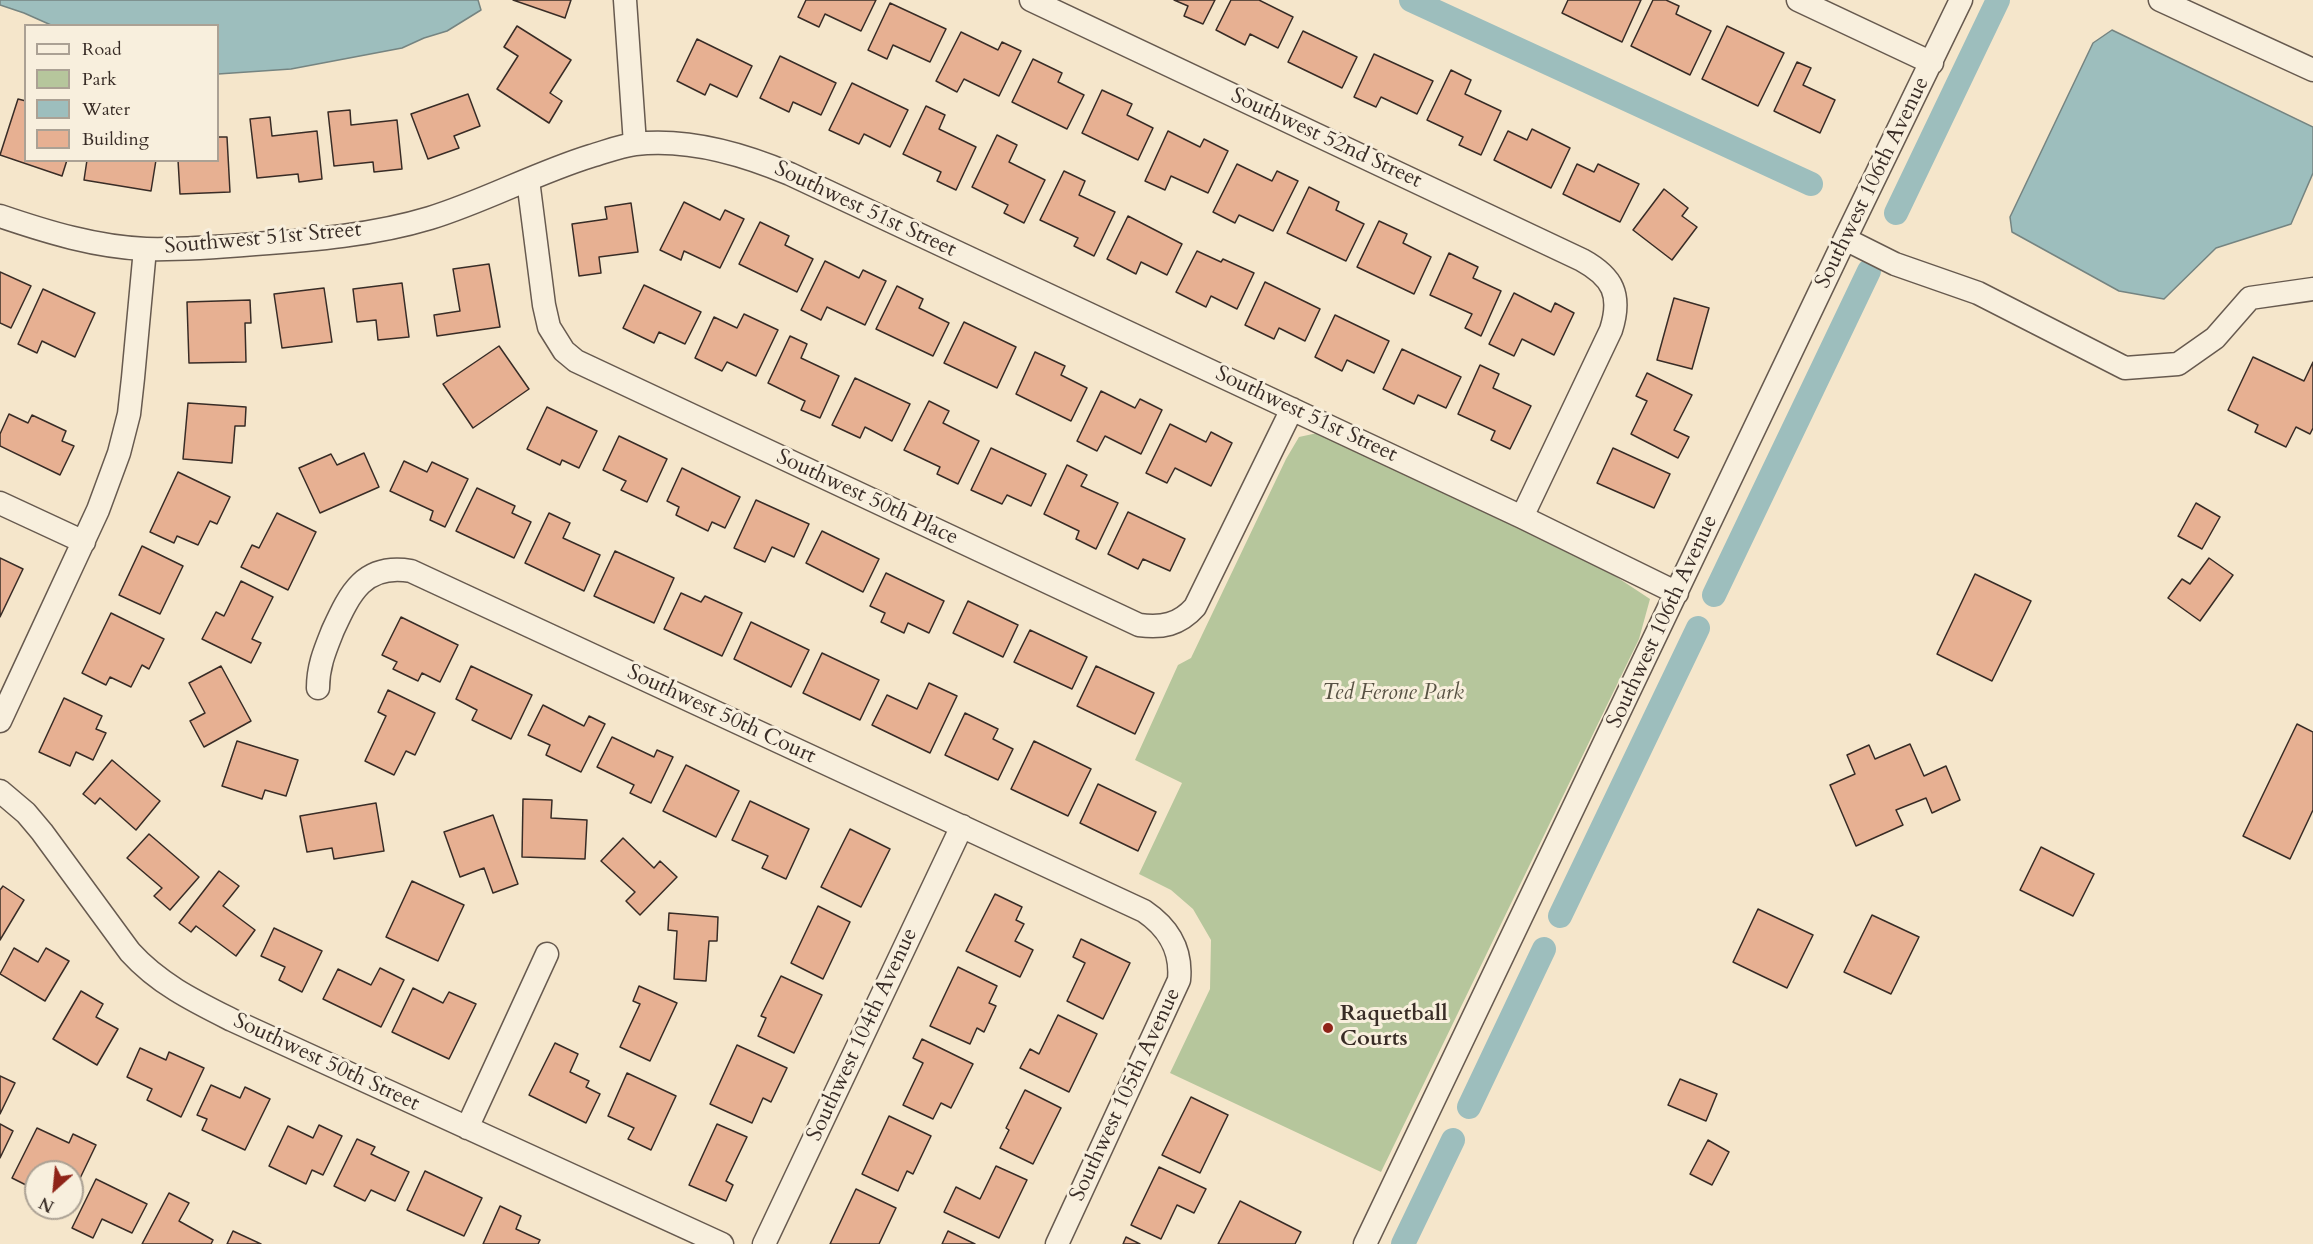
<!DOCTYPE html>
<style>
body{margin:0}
#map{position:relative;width:2313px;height:1244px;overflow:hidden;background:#f5e6cb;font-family:Cardo,serif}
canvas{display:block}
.legend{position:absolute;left:24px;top:24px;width:195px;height:138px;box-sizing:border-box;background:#f8efdd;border:2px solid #aba194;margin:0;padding:8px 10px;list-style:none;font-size:18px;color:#382c26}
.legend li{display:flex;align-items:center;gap:12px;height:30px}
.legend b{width:30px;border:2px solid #aba194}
.north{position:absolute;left:24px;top:1160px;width:60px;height:60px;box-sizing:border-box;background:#f8efdd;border:2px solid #aba194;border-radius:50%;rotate:207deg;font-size:16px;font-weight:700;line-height:24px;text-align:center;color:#382c26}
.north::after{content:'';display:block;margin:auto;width:21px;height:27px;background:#8f2418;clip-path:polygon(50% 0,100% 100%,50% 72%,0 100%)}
</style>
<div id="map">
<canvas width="2313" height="1244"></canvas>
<ul class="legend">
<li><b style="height:8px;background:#f8efdd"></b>Road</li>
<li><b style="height:16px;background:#b6c69c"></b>Park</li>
<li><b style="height:16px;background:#9dbebd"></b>Water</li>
<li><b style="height:16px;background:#e7b092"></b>Building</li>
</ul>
<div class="north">N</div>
</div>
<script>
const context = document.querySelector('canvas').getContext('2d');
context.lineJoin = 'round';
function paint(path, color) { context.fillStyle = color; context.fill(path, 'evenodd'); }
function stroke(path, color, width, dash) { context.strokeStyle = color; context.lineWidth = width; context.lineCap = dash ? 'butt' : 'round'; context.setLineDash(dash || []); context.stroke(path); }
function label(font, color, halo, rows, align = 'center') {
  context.font = font + ' Cardo,serif'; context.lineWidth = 6; context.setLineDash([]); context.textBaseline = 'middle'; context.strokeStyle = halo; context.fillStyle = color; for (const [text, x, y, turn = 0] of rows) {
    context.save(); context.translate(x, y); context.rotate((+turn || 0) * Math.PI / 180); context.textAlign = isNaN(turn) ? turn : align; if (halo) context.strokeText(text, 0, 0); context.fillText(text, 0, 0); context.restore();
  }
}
paint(new Path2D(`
 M 1322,432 L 1609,572 L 1650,599 L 1639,639 L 1381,1172 L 1170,1073 L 1210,989 L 1211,940 L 1193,909 L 1171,890 L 1139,874 L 1182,783 L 1135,760 L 1178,665 L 1191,658 L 1286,459 L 1299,437 Z`), '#b6c69c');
const water = new Path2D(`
 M 0,0 L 478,0 L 481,10 L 447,31 L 424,38 L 402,48 L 291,69 L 218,74 L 218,26 L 51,25 L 24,13 L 0,5 Z
 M 2112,30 L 2313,127 L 2313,173 L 2291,224 L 2216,248 L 2164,299 L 2119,291 L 2012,232 L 2010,217 L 2093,43 Z`);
paint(water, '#9dbebd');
stroke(water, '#758481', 1.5);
stroke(new Path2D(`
 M 1411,0 L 1811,184
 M 1896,213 L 1998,0
 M 1714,595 L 1869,271
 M 1560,916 L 1698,628
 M 1469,1107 L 1544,949
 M 1403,1244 L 1453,1140`), '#9dbebd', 24);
const building = new Path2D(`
 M 513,0 L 571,0 L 565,18 Z
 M 806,0 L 876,0 L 861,31 L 825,14 L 819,27 L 798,17 Z
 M 1174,0 L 1215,0 L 1203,24 L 1184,16 L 1188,6 Z
 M 1231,0 L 1259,0 L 1293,17 L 1278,48 L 1250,34 L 1245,45 L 1216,30 Z
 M 1568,0 L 1641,0 L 1622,42 L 1562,13 Z
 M 1653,0 L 1666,0 L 1679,6 L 1676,14 L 1711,31 L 1690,75 L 1631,46 Z
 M 890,3 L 946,29 L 930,62 L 893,45 L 887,59 L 868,50 Z
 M 517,26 L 571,60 L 550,93 L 562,101 L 549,123 L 497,89 L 518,56 L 504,47 Z
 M 1727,26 L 1784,53 L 1758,106 L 1702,79 Z
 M 1303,31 L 1357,57 L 1342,88 L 1288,62 Z
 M 961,32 L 998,50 L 1002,42 L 1021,51 L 999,96 L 964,79 L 957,92 L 936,81 Z
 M 697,39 L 752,66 L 737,97 L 710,84 L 705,95 L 677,81 Z
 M 1374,54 L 1433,81 L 1417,114 L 1381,97 L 1376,107 L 1354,97 Z
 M 780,56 L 836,83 L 821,115 L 793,102 L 789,112 L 760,98 Z
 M 1033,59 L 1062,73 L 1058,82 L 1084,95 L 1067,129 L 1012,102 Z
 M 1797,62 L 1811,68 L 1803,85 L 1835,100 L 1820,133 L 1774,111 Z
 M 1451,70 L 1471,80 L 1465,94 L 1501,111 L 1481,155 L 1459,145 L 1463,137 L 1427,120 Z
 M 852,83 L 908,110 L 890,147 L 864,134 L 859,144 L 829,130 Z
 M 1102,90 L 1132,104 L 1127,115 L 1153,128 L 1138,160 L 1082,133 Z
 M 468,94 L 480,126 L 454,136 L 459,148 L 428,159 L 411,114 Z
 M 18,99 L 26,101 L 26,160 L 67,160 L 62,176 L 0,155 Z
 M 926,106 L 945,115 L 939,129 L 976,147 L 956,190 L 937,181 L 941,172 L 903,154 Z
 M 350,110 L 351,125 L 397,120 L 402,169 L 374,172 L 373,162 L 334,166 L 328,112 Z
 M 270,117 L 272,136 L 317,131 L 322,179 L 299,182 L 298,174 L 257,178 L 250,119 Z
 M 1532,129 L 1570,148 L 1551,188 L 1494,160 L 1508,131 L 1527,140 Z
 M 1168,131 L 1200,147 L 1204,139 L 1228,151 L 1208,193 L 1171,176 L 1165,190 L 1145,181 Z
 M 997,135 L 1017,145 L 1009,162 L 1045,180 L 1024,223 L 1004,213 L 1008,205 L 972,187 Z
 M 218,137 L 227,137 L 230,192 L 180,194 L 178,160 L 218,160 Z
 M 87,160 L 156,160 L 151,191 L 84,180 Z
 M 1237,164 L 1272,181 L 1277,171 L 1298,181 L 1273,231 L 1239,215 L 1235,223 L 1213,212 Z
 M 1577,164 L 1594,172 L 1598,164 L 1639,184 L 1620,222 L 1563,194 Z
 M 1064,171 L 1085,181 L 1079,195 L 1115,212 L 1094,256 L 1074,246 L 1078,238 L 1040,220 Z
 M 1309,187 L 1339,202 L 1336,210 L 1364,224 L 1346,261 L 1287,233 Z
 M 1664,189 L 1688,208 L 1682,216 L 1697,227 L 1672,260 L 1633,230 Z
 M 684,202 L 720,220 L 725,210 L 744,219 L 720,268 L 684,251 L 681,260 L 660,250 Z
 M 631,203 L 638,252 L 599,257 L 601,273 L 579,276 L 572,224 L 607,219 L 605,207 Z
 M 1128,216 L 1182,244 L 1167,275 L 1141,262 L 1136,274 L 1107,259 Z
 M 1379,221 L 1407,234 L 1403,243 L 1431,257 L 1414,294 L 1357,267 Z
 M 760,222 L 789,236 L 785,245 L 813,259 L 797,292 L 739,264 Z
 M 1197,251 L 1221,262 L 1223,259 L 1254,273 L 1237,309 L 1211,296 L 1206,307 L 1176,292 Z
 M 1449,253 L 1478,267 L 1473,278 L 1501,291 L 1481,336 L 1465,328 L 1472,314 L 1430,295 Z
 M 825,261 L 859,278 L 863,270 L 886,281 L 865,325 L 827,307 L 821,320 L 801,310 Z
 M 489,264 L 500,327 L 437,336 L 434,315 L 460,311 L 453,269 Z
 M 0,272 L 31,286 L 11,328 L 0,323 Z
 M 1265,282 L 1320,309 L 1305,341 L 1279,328 L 1274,339 L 1245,325 Z
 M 402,283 L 409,337 L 378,340 L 376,320 L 357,322 L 353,289 Z
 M 644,285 L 701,312 L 685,344 L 659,332 L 654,343 L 623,328 Z
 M 897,286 L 923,299 L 919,308 L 949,323 L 933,356 L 876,329 Z
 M 324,288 L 332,342 L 282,348 L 274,294 Z
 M 43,289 L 95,313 L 75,357 L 42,341 L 37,353 L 18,344 Z
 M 1514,293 L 1551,312 L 1555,303 L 1574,313 L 1554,355 L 1522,339 L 1514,356 L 1489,344 Z
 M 1674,298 L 1709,308 L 1692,369 L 1657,360 Z
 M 250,300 L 251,323 L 245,323 L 246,362 L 189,363 L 187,302 Z
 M 744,314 L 778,330 L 756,376 L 727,362 L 722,371 L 695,358 L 714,317 L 737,328 Z
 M 1335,315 L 1389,341 L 1374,373 L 1347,360 L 1342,371 L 1315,357 Z
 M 964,322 L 1016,347 L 997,388 L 944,363 Z
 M 790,336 L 807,344 L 801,358 L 839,376 L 820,418 L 801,410 L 805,401 L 768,383 Z
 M 499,346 L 529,389 L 473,428 L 443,384 Z
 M 1402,349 L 1461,377 L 1446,408 L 1418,395 L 1414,404 L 1383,389 Z
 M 1035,352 L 1065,366 L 1061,375 L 1087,388 L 1071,421 L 1016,394 Z
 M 2253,357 L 2304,381 L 2313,362 L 2313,428 L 2310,434 L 2296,427 L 2286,447 L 2255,432 L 2258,425 L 2228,410 Z
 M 1480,365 L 1499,374 L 1493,388 L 1531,406 L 1510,449 L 1491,440 L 1495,431 L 1458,414 Z
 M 1647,373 L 1692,395 L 1674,430 L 1689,437 L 1678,458 L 1631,434 L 1647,401 L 1636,396 Z
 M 855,378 L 910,404 L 892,441 L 865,427 L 860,438 L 832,425 Z
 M 1101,391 L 1135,408 L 1140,399 L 1162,410 L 1141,454 L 1105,436 L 1097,451 L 1077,441 Z
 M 929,401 L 949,411 L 943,423 L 979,441 L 958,484 L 937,474 L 940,467 L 904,450 Z
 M 188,403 L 246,407 L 245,426 L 235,426 L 232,463 L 183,459 Z
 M 547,407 L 597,431 L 579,468 L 562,460 L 560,465 L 527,449 Z
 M 9,414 L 28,423 L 32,415 L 66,431 L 62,441 L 74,446 L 60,475 L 0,446 L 0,434 Z
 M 1170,424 L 1206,442 L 1211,432 L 1232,443 L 1211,486 L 1175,468 L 1167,483 L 1146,473 Z
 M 619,436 L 667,459 L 647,502 L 621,490 L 626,481 L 603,470 Z
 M 991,448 L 1046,474 L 1031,506 L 1007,495 L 1002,504 L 971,490 Z
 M 1613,448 L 1670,474 L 1654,508 L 1597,483 Z
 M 364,453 L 379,487 L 320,513 L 299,468 L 331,454 L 337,465 Z
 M 404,461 L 427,472 L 432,462 L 468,479 L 445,527 L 430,520 L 433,511 L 390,491 Z
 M 1067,465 L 1087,475 L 1081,486 L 1118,503 L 1096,549 L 1076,539 L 1079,531 L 1044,514 Z
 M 682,468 L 740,497 L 725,528 L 712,522 L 708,531 L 676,515 L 679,507 L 667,501 Z
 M 178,472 L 230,497 L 217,524 L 210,521 L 198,545 L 177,536 L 174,543 L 150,532 Z
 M 477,488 L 515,506 L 512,513 L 531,522 L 514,558 L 456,531 Z
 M 756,500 L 809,524 L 794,557 L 772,547 L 765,562 L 734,548 Z
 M 2196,503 L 2220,517 L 2202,549 L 2178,536 Z
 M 1128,512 L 1185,539 L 1170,571 L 1143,559 L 1138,569 L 1108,554 Z
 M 277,513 L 316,532 L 288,590 L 241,567 L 252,545 L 259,548 Z
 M 549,513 L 570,523 L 563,538 L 600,555 L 584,591 L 525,563 Z
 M 822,531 L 879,559 L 863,592 L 806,563 Z
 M 142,546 L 183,566 L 160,614 L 119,595 Z
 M 615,551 L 674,578 L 654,623 L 594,596 Z
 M 0,558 L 23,569 L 0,617 Z
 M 2209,558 L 2233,575 L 2200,621 L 2168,598 L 2182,579 L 2190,584 Z
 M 886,573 L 944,601 L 929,633 L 908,623 L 904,633 L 881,622 L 885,613 L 870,606 Z
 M 1975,574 L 2031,601 L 1992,681 L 1937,654 Z
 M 241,581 L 273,597 L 252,639 L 261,643 L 251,663 L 202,639 L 216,612 L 224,616 Z
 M 681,593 L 701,602 L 705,596 L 742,613 L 722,656 L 664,629 Z
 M 968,601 L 1018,625 L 1003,657 L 953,633 Z
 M 111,613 L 164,639 L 149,669 L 142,665 L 131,687 L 110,677 L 106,685 L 82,673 Z
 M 401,617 L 458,645 L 440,682 L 422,673 L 418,681 L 393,669 L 397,662 L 382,655 Z
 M 751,622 L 809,650 L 791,687 L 734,659 Z
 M 1030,630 L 1087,657 L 1072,689 L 1014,662 Z
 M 822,653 L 879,680 L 860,720 L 803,693 Z
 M 221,666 L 251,721 L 204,747 L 190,721 L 205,713 L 189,683 Z
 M 471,666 L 532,695 L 511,739 L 472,720 L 477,710 L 456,699 Z
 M 1096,666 L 1154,693 L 1135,734 L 1077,706 Z
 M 929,683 L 957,696 L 930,753 L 872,725 L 887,695 L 917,709 Z
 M 388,690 L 435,713 L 415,755 L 406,751 L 394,775 L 365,761 L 386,716 L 378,712 Z
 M 64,698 L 102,716 L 96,729 L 106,733 L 93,760 L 76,752 L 70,766 L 39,752 Z
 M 543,705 L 584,726 L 589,716 L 605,724 L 581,772 L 546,755 L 550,745 L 528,735 Z
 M 965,713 L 998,729 L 993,739 L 1013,749 L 998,780 L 945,755 Z
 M 2297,724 L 2313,732 L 2313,810 L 2290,859 L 2243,836 Z
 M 612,737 L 654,757 L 657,750 L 673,757 L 651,803 L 630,793 L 634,785 L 597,767 Z
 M 237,741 L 298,760 L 286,796 L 265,790 L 262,799 L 222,786 Z
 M 1034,741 L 1091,769 L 1068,816 L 1011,789 Z
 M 1910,744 L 1924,776 L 1946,766 L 1960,800 L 1932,813 L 1926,798 L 1896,810 L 1903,825 L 1856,846 L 1830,785 L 1855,774 L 1847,755 L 1869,745 L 1875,759 Z
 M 112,760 L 160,801 L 136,830 L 100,798 L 95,804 L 83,794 Z
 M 686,765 L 739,791 L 716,837 L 663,811 Z
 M 1098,784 L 1156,812 L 1138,851 L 1080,823 Z
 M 523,799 L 552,800 L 551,818 L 587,820 L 585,859 L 522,857 Z
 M 750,801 L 809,829 L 786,879 L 762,868 L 768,856 L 732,840 Z
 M 376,803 L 384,851 L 334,859 L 332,848 L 307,852 L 300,816 Z
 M 493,815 L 518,884 L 493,893 L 484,868 L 460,877 L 444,832 Z
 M 850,829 L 890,849 L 861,907 L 821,887 Z
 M 149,834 L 199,877 L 170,910 L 154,896 L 162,888 L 127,858 Z
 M 623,838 L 654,868 L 660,861 L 677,877 L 640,915 L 626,901 L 635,892 L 601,861 Z
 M 2041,847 L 2094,874 L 2073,916 L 2020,890 Z
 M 219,871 L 239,886 L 223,906 L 255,930 L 236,956 L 196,926 L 191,932 L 179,923 Z
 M 412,881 L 464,905 L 438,961 L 386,937 Z
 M 3,886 L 24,900 L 0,940 L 0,890 Z
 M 995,894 L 1022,907 L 1016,920 L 1024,924 L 1015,941 L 1033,950 L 1020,977 L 966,951 Z
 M 818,906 L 850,922 L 823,979 L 791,963 Z
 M 1758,909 L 1813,935 L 1787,988 L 1733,962 Z
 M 669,913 L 718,917 L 717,941 L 709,941 L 706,981 L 674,979 L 677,931 L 668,930 Z
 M 1872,915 L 1919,937 L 1891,994 L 1844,972 Z
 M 274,928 L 322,951 L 302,992 L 279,980 L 285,967 L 261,956 Z
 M 1081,939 L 1130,963 L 1103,1019 L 1067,1001 L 1085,963 L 1073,957 Z
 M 14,948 L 38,962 L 46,948 L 69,961 L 45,1001 L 0,974 Z
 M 958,967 L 997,986 L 989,1003 L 996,1006 L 984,1032 L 977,1028 L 970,1044 L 930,1026 Z
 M 380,968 L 404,980 L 381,1027 L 323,999 L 338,969 L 371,985 Z
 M 781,976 L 822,995 L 794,1053 L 758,1036 L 766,1018 L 761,1016 Z
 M 639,986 L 677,1003 L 650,1061 L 620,1047 L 640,1004 L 633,1001 Z
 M 413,988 L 443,1003 L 449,992 L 476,1004 L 449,1059 L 392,1032 Z
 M 81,991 L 103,1004 L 96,1017 L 118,1029 L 97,1065 L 53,1039 Z
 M 1058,1015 L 1097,1034 L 1069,1092 L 1020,1068 L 1030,1049 L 1039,1054 Z
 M 922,1039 L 973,1064 L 951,1108 L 941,1103 L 933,1119 L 903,1105 L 923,1063 L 913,1058 Z
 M 555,1043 L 578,1054 L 570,1072 L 589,1081 L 586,1087 L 600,1094 L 586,1123 L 529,1095 Z
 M 737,1045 L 787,1068 L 771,1102 L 763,1098 L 752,1123 L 710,1104 Z
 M 140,1048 L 166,1060 L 169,1052 L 204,1068 L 181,1117 L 147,1100 L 152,1089 L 127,1077 Z
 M 627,1073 L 676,1096 L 651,1150 L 628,1139 L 634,1128 L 608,1116 Z
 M 0,1076 L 15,1083 L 0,1114 Z
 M 1680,1079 L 1717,1094 L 1706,1121 L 1668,1105 Z
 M 211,1085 L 240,1098 L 245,1087 L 270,1099 L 245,1150 L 202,1130 L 207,1119 L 197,1115 Z
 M 1025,1090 L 1061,1108 L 1033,1164 L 1000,1148 L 1009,1130 L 1006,1128 Z
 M 1191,1097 L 1228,1115 L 1200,1173 L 1162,1155 Z
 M 889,1116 L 931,1136 L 913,1174 L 907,1171 L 898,1191 L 862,1174 Z
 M 0,1124 L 13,1131 L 0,1158 Z
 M 717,1124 L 747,1137 L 726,1181 L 733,1185 L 726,1201 L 689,1185 Z
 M 319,1125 L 342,1136 L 323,1175 L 312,1170 L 306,1184 L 269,1166 L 288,1126 L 313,1138 Z
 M 37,1128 L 69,1143 L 73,1134 L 96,1145 L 72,1195 L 72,1172 L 36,1172 L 36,1190 L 12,1178 Z
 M 357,1139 L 375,1147 L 371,1154 L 409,1172 L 395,1201 L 371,1190 L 365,1201 L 334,1186 Z
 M 1708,1140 L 1729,1152 L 1712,1185 L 1690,1174 Z
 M 996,1166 L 1027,1180 L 999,1238 L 944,1212 L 956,1187 L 980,1199 Z
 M 1159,1167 L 1206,1189 L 1194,1213 L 1177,1205 L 1161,1239 L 1131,1225 Z
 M 425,1171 L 482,1198 L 464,1236 L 407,1210 Z
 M 96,1179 L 147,1204 L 132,1233 L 102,1219 L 93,1238 L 72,1228 Z
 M 856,1189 L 896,1208 L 879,1244 L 830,1244 Z
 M 169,1193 L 189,1203 L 179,1221 L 213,1240 L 211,1244 L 142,1244 Z
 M 1240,1201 L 1301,1232 L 1295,1244 L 1218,1244 Z
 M 500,1206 L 521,1216 L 516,1229 L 540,1240 L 538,1244 L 483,1244 Z
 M 233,1231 L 261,1244 L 227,1244 Z
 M 948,1231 L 975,1244 L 942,1244 Z
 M 1126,1237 L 1140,1244 L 1123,1244 Z`);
paint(building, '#e7b092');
stroke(building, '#382c26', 1.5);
const street = new Path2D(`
 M 625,0 L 635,144
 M 1031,0 L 1582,260 C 1613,277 1622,295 1611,330 L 1522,517
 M 1798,0 L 1932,63
 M 2160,0 L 2313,70
 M 528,180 L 544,305 L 549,327 L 564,351 L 576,361 L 1139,625 C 1162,628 1179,625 1195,607 L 1292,409
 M 0,216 C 47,232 96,247 146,249 C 182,250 219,247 255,244 C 313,240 374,235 430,218 C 485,201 536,173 591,156 C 605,152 620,146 635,144 C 687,138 743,154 790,174 L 1522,517 L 1677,593
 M 1845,239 L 1895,264 L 1978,293 L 2125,368 L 2178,364 L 2215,338 L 2250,298 L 2313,289
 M 0,503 L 84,542
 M 318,688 C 318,666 325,650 333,630 C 350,593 364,563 411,571 L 1144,911 C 1169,928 1182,950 1179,980 L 1057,1244
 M 0,721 L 98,510 L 119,453 L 129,414 L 133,378 L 145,249
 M 0,791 L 26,813 L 42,832 L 130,952 C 159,984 194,1001 232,1020 L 722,1244
 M 467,1128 L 547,954
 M 764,1244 L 962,826
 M 1365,1244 L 1845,239 L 1961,0`);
stroke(street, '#675a4f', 25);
stroke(street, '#f8efdd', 22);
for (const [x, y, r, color] of [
 [1328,1028,6,"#8f2418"]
]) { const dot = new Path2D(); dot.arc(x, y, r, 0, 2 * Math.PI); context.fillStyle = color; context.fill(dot); stroke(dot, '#f8efdd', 2); }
label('22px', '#382c26', '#f8efdd', [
 ["Southwest 52nd Street",1326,139,25],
 ["Southwest 106th Avenue",1873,183,-64],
 ["Southwest 51st Street",865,210,25],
 ["Southwest 51st Street",263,239,-5],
 ["Southwest 51st Street",1306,415,25],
 ["Southwest 50th Place",867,498,25],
 ["Southwest 106th Avenue",1663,622,-65],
 ["Southwest 50th Court",721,715,25],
 ["Southwest 104th Avenue",863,1035,-65],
 ["Southwest 50th Street",326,1063,25],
 ["Southwest 105th Avenue",1126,1095,-65]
]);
label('italic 22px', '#585244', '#f8efdd', [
 ["Ted Ferone Park",1393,694]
]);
label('bold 22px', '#382c26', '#f8efdd', [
 ["Raquetball",1340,1015],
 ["Courts",1340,1040]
], 'left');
</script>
